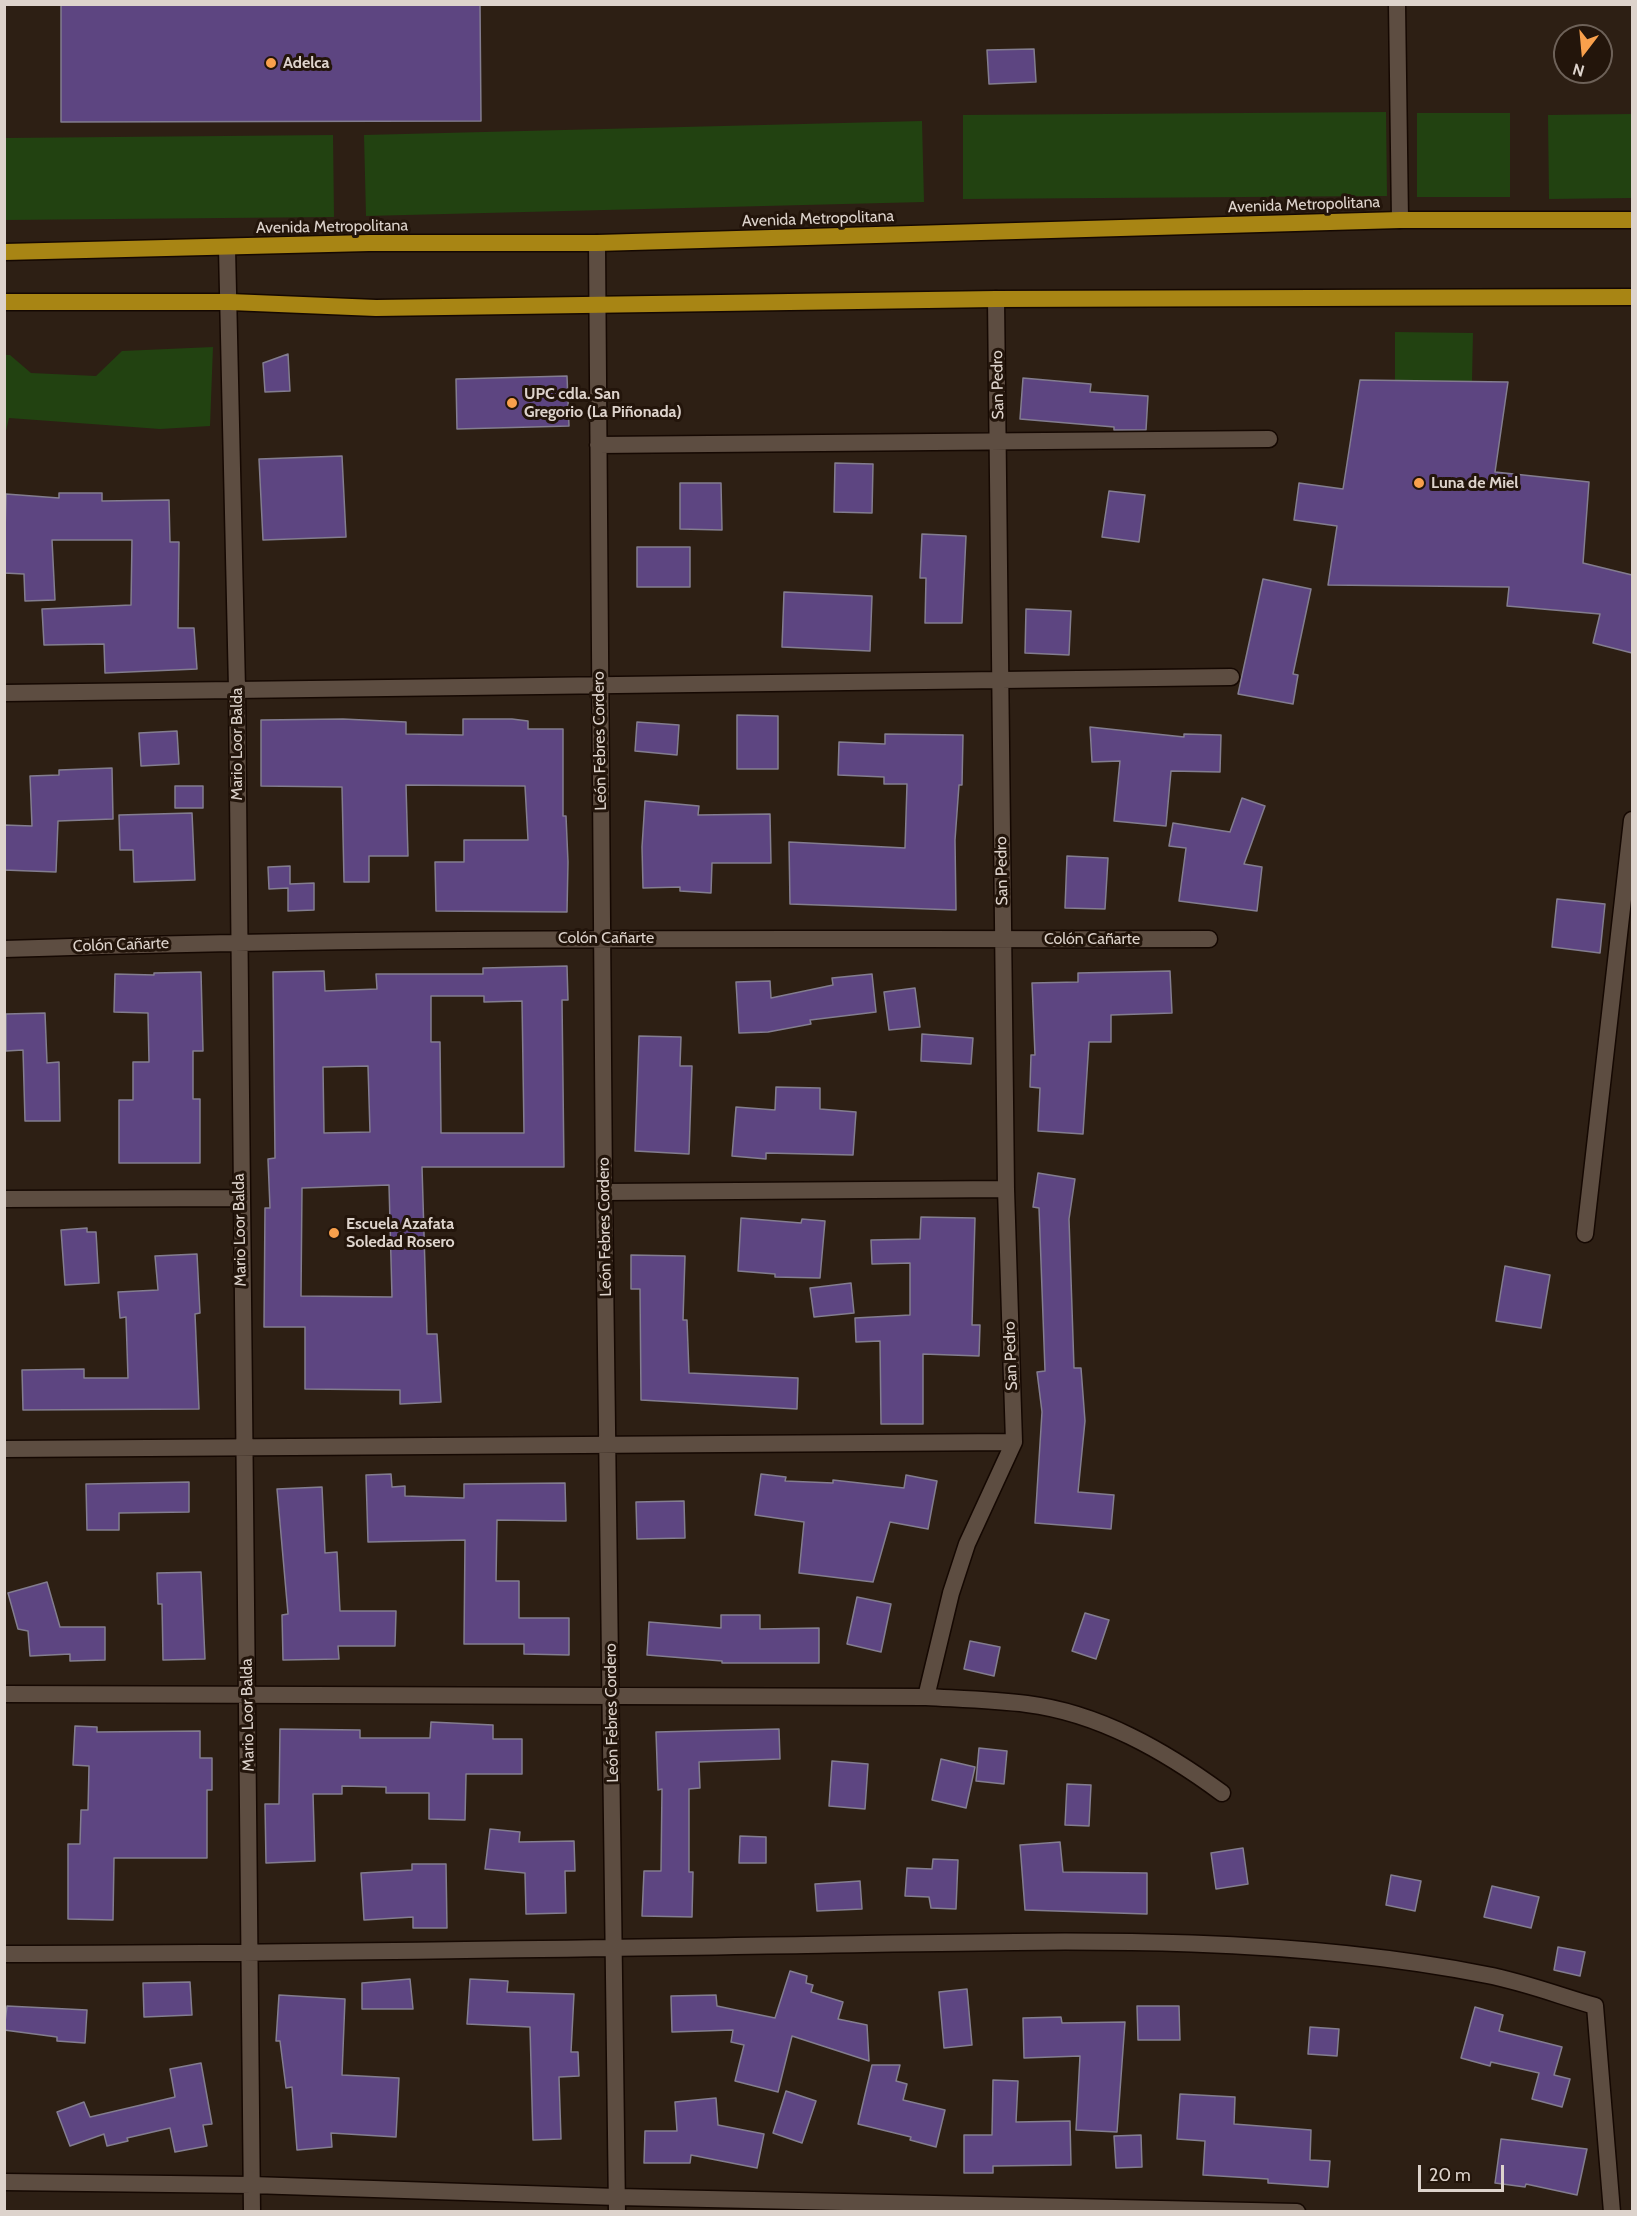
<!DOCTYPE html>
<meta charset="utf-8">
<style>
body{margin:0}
#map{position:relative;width:1637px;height:2216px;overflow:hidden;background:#2d1f14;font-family:Cabin,sans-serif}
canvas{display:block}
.frame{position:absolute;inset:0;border:6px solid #ddd3cc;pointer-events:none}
.north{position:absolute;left:1553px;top:24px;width:60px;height:60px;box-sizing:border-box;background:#23150b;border:2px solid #6d6158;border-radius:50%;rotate:196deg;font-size:16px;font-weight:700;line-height:24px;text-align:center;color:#ddd3cc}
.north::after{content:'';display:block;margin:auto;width:21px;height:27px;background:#f9a04c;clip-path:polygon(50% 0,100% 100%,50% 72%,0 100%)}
.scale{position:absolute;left:1418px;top:2165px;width:86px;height:27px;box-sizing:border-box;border:3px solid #ddd3cc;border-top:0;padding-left:8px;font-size:18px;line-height:21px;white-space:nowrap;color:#ddd3cc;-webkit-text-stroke:4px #23150b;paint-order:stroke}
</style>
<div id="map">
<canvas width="1637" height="2216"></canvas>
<div class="frame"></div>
<div class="north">N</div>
<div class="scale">20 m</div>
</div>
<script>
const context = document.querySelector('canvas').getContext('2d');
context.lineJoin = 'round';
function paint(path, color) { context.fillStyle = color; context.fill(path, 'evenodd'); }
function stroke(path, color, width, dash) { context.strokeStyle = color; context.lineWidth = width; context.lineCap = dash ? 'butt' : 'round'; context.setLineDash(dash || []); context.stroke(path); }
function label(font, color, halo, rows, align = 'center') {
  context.font = font + ' Cabin,sans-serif'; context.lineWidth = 6; context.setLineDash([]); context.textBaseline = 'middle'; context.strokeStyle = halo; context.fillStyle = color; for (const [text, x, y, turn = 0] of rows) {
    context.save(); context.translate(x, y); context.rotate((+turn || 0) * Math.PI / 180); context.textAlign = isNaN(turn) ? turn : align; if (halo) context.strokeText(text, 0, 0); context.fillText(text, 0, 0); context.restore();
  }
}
paint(new Path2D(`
 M 1386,112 L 1387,196 L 963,199 L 963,115 Z
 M 1417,113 L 1510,113 L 1510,197 L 1417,197 Z
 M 1632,114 L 1632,198 L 1549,199 L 1548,115 Z
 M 922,121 L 924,202 L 366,216 L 364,135 Z
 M 333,135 L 334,217 L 5,220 L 5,138 Z
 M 1395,332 L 1473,333 L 1472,381 L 1395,381 Z
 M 213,347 L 210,426 L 160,429 L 9,418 L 5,435 L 5,355 L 10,355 L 31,373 L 96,376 L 122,351 Z`), '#224211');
const building = new Path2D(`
 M 61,4 L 480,4 L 481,121 L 61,122 Z
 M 1034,49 L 1036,82 L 989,84 L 987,50 Z
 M 288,354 L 290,391 L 265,392 L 263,363 Z
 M 567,376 L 569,426 L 457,429 L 456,379 Z
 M 1023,378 L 1091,384 L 1090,392 L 1148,396 L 1146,430 L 1114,430 L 1114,427 L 1020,419 Z
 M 1360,380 L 1508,382 L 1495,472 L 1589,482 L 1583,563 L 1632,575 L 1632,653 L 1593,643 L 1600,614 L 1507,606 L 1509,587 L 1328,585 L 1337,526 L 1294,520 L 1299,483 L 1343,489 Z
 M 342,456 L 346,537 L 263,540 L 259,459 Z
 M 835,463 L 873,464 L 872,513 L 834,512 Z
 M 680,483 L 721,483 L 722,530 L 680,529 Z
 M 1109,491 L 1145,495 L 1139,542 L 1102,537 Z
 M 59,493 L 102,493 L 102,501 L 169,500 L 170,542 L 179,542 L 178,628 L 194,628 L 197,669 L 105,673 L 104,644 L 44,645 L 42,609 L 131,605 L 132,540 L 52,540 L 55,600 L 25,601 L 24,574 L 4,573 L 6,494 L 59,498 Z
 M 922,534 L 966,536 L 962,623 L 925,623 L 926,578 L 920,578 Z
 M 637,547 L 690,547 L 690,587 L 637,587 Z
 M 1263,579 L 1311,589 L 1293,674 L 1298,675 L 1293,704 L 1238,694 Z
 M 784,592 L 872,596 L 870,651 L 782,647 Z
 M 1026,609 L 1071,611 L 1069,655 L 1025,653 Z
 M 737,715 L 778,716 L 778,769 L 737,769 Z
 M 343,719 L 406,722 L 406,734 L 463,735 L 463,719 L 512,719 L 528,721 L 528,729 L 563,729 L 563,816 L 566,816 L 568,862 L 567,912 L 436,911 L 435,862 L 464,862 L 464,840 L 528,840 L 525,786 L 406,785 L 408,856 L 369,856 L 369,882 L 344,882 L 342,787 L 261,786 L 261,720 Z
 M 637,722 L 679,725 L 677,755 L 635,751 Z
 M 1090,727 L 1184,737 L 1184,734 L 1221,735 L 1220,772 L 1171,771 L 1166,826 L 1114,821 L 1120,761 L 1092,762 Z
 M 177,731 L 179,764 L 141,766 L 139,733 Z
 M 885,734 L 963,735 L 962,785 L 959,785 L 955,840 L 956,910 L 790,904 L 789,842 L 905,848 L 907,784 L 884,784 L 884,777 L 838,775 L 839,742 L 885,744 Z
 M 112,768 L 113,819 L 58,821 L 56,872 L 4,870 L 4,825 L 32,826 L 30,776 L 59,775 L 59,770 Z
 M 175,786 L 203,786 L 203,808 L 175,808 Z
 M 1242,798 L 1265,806 L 1244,864 L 1262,867 L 1257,911 L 1179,901 L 1186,848 L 1169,846 L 1173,823 L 1230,832 Z
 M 645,801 L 699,806 L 698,815 L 770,814 L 771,863 L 712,863 L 711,893 L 680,891 L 680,887 L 643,888 L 642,847 Z
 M 192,813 L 195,880 L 134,882 L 133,850 L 120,850 L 119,815 Z
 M 1067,856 L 1108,858 L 1105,909 L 1065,908 Z
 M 290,866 L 290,884 L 314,883 L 314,910 L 288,911 L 288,888 L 269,889 L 268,867 Z
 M 1557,899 L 1605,904 L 1600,953 L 1552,947 Z
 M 567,966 L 568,1000 L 562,1000 L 564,1167 L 422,1167 L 427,1334 L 437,1334 L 441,1402 L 400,1404 L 400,1390 L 305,1389 L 305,1327 L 264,1327 L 265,1208 L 270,1208 L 268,1159 L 275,1158 L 273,972 L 324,971 L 325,991 L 377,989 L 376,974 L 483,974 L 483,968 ZM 431,996 L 484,996 L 484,1002 L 522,1001 L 524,1133 L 441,1133 L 440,1042 L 431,1042 ZM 368,1066 L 370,1132 L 324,1133 L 323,1067 ZM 389,1185 L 392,1297 L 301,1296 L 302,1188 Z
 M 1170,971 L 1172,1013 L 1111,1015 L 1111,1042 L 1089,1042 L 1083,1134 L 1038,1131 L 1040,1088 L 1030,1087 L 1031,1055 L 1035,1055 L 1032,983 L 1078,982 L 1078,973 Z
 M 201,972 L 203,1051 L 193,1051 L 193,1099 L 200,1099 L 200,1163 L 119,1163 L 119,1100 L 133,1100 L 133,1062 L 149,1062 L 148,1013 L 114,1012 L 115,974 L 154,975 L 154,973 Z
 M 872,974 L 876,1012 L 810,1020 L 811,1024 L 768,1032 L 739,1033 L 736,982 L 770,981 L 771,998 L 833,985 L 832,978 Z
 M 915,988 L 920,1027 L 889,1030 L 884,992 Z
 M 45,1013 L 47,1063 L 59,1062 L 60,1121 L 25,1121 L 23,1050 L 6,1051 L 6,1014 Z
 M 922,1034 L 973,1038 L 971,1064 L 921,1061 Z
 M 639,1036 L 681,1037 L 680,1066 L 692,1066 L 689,1154 L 635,1151 Z
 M 776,1087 L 820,1088 L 820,1109 L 856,1112 L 853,1155 L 766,1153 L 766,1159 L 732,1156 L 736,1107 L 775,1110 Z
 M 1038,1173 L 1075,1179 L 1069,1219 L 1074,1368 L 1081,1368 L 1085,1421 L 1078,1492 L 1114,1495 L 1111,1529 L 1035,1523 L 1042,1412 L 1037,1372 L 1045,1371 L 1039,1208 L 1033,1207 Z
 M 921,1217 L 975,1218 L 972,1325 L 980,1325 L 979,1356 L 923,1354 L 923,1424 L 881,1424 L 880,1341 L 856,1342 L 855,1318 L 910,1315 L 910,1263 L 872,1264 L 871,1240 L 920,1239 Z
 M 741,1218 L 801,1223 L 802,1219 L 825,1221 L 820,1278 L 775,1277 L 775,1274 L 738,1271 Z
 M 87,1228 L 87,1232 L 96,1232 L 99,1283 L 65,1285 L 61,1230 Z
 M 197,1254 L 200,1313 L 195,1314 L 199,1409 L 23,1410 L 22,1370 L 84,1369 L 84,1378 L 128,1378 L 126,1317 L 120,1318 L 118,1292 L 158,1290 L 155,1256 Z
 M 631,1255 L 685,1256 L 683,1320 L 687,1320 L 689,1373 L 798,1378 L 797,1409 L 641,1400 L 640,1289 L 631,1289 Z
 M 1505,1266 L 1550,1275 L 1541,1328 L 1496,1321 Z
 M 851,1283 L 854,1313 L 814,1317 L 810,1288 Z
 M 391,1474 L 392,1487 L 405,1486 L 405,1496 L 464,1498 L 464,1484 L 565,1483 L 566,1521 L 497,1520 L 496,1581 L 519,1581 L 519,1618 L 569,1618 L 569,1655 L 524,1654 L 524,1644 L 464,1644 L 465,1540 L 368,1542 L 366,1475 Z
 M 761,1474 L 786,1477 L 785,1481 L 833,1483 L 833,1480 L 904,1488 L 906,1475 L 937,1481 L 928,1529 L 890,1522 L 873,1582 L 799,1573 L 804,1522 L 755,1515 Z
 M 189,1482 L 189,1512 L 119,1513 L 119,1530 L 87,1530 L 86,1484 Z
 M 322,1487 L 325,1553 L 337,1552 L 340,1611 L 396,1611 L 395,1646 L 338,1646 L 339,1659 L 283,1660 L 282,1615 L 288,1614 L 277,1489 Z
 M 684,1501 L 685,1538 L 637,1539 L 636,1502 Z
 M 201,1572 L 205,1659 L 163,1660 L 162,1604 L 158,1604 L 157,1573 Z
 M 47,1582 L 60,1627 L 105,1627 L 105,1660 L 70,1661 L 70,1654 L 30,1656 L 28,1631 L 18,1629 L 8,1593 Z
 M 857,1597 L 891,1604 L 881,1652 L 847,1644 Z
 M 1085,1613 L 1109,1620 L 1096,1659 L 1072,1651 Z
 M 721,1615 L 760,1615 L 760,1629 L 819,1628 L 819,1663 L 722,1663 L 722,1661 L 647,1655 L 649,1622 L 721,1628 Z
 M 970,1641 L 1000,1647 L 994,1676 L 964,1669 Z
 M 431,1722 L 493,1725 L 493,1739 L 522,1739 L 522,1774 L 466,1774 L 465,1820 L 429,1819 L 429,1793 L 386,1793 L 386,1787 L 342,1786 L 342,1794 L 313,1794 L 315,1861 L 266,1863 L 265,1804 L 279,1804 L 280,1729 L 360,1730 L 360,1738 L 430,1738 Z
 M 75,1726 L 97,1727 L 97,1732 L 200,1731 L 200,1758 L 212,1758 L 212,1790 L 207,1790 L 207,1858 L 114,1858 L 113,1920 L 68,1919 L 68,1844 L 80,1844 L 81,1810 L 88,1810 L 89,1766 L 73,1765 Z
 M 779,1729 L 780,1759 L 699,1762 L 700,1788 L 689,1789 L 689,1872 L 693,1872 L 692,1917 L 642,1916 L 644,1871 L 661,1871 L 662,1789 L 658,1790 L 656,1732 Z
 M 979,1748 L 1007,1751 L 1004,1784 L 976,1781 Z
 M 941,1759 L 975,1767 L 966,1808 L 932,1800 Z
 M 832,1761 L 868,1764 L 865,1809 L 829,1806 Z
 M 1067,1784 L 1091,1785 L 1089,1826 L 1065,1825 Z
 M 490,1829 L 520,1832 L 519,1842 L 574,1841 L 575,1871 L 565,1871 L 566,1913 L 526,1914 L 525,1873 L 485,1869 Z
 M 740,1836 L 766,1837 L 766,1863 L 739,1863 Z
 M 1060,1842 L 1063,1872 L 1147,1873 L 1147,1914 L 1025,1910 L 1020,1845 Z
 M 1243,1848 L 1248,1884 L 1216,1889 L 1211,1853 Z
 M 933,1859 L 958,1860 L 956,1909 L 931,1908 L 929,1897 L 905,1896 L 907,1868 L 932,1869 Z
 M 412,1864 L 446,1864 L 447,1928 L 413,1928 L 413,1917 L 364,1920 L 361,1873 L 412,1870 Z
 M 1391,1875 L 1421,1881 L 1415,1911 L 1386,1905 Z
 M 860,1881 L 862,1909 L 817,1911 L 815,1884 Z
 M 1492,1886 L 1539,1897 L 1531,1928 L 1484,1917 Z
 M 1558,1947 L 1585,1952 L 1580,1976 L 1554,1970 Z
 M 790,1971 L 807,1976 L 806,1983 L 813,1985 L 811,1992 L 843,2002 L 838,2019 L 867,2025 L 869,2061 L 792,2036 L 778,2092 L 735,2081 L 744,2045 L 731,2042 L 733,2030 L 672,2032 L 671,1996 L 716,1995 L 717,2006 L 775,2018 Z
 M 410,1979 L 413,2009 L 362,2009 L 362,1983 Z
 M 470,1979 L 508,1981 L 507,1992 L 574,1994 L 571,2052 L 578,2052 L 579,2076 L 559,2077 L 561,2139 L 533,2140 L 530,2027 L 467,2024 Z
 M 190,1982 L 192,2015 L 144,2017 L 143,1983 Z
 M 967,1989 L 972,2045 L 944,2048 L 939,1992 Z
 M 279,1995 L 345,1999 L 342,2075 L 399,2078 L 396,2137 L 331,2133 L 332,2147 L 297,2150 L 292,2087 L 286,2088 L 280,2041 L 276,2041 Z
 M 7,2006 L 87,2010 L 85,2043 L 57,2041 L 57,2037 L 4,2030 Z
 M 1137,2006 L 1179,2006 L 1180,2040 L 1138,2040 Z
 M 1475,2007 L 1503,2015 L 1499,2031 L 1562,2047 L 1554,2075 L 1570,2079 L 1562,2107 L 1532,2099 L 1539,2073 L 1491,2062 L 1490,2066 L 1461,2058 Z
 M 1061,2017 L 1062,2023 L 1125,2022 L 1117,2132 L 1076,2130 L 1080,2056 L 1024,2058 L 1023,2018 Z
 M 1310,2027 L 1339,2029 L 1337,2056 L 1308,2054 Z
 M 201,2063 L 212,2124 L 203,2125 L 207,2146 L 175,2152 L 170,2128 L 127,2138 L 128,2141 L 107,2146 L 104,2134 L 70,2146 L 57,2112 L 84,2102 L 90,2117 L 175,2097 L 170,2069 Z
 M 872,2065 L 900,2065 L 896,2081 L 907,2084 L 903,2100 L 945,2110 L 936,2147 L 910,2140 L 911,2137 L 858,2124 Z
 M 993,2080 L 1018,2081 L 1016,2122 L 1070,2121 L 1071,2165 L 993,2166 L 993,2173 L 964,2173 L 964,2135 L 992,2135 Z
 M 786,2091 L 816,2101 L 802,2143 L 773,2133 Z
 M 1180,2094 L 1235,2097 L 1234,2124 L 1311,2130 L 1310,2160 L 1330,2161 L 1328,2187 L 1268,2183 L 1268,2179 L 1203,2175 L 1205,2141 L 1177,2139 Z
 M 716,2098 L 718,2125 L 764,2134 L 757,2168 L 691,2155 L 690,2163 L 644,2163 L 645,2131 L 677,2131 L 675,2102 Z
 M 1141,2135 L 1142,2167 L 1116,2168 L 1114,2136 Z
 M 1501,2139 L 1587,2149 L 1577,2195 L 1526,2184 L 1525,2187 L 1495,2183 Z`);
paint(building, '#5d4581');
stroke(building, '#837d8f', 1.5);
const minor = new Path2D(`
 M 1397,4 L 1400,220
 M 597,243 L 604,1192 L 617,2212
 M 227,248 L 237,689 L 252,2212
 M 598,445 L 1269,439
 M 4,693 L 1231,677
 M 4,949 C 406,935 807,940 1209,939
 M 604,1192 L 1006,1189
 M 4,1199 L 240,1198
 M 1585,1234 L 1632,820
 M 4,1449 L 1014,1442
 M 4,1694 L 926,1697 C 960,1699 994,1700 1027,1704 C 1099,1713 1165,1751 1222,1793
 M 926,1697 L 951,1593 L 967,1544 L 1014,1442 L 1006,1189 L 996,299
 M 4,1954 C 272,1954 540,1949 807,1945 C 1034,1942 1264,1931 1487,1975 C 1524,1982 1560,1996 1595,2006 L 1612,2212
 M 4,2182 L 252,2185 L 617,2197 L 1297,2212`);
const trunk = new Path2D(`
 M 4,252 L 369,243 L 597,243 L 1400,220 L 1632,220
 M 4,302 L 230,302 L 376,308 L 996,299 L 1632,297`);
stroke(minor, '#150802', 19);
stroke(trunk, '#150802', 19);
stroke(minor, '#5d4d41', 16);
stroke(trunk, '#a88514', 16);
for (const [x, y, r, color] of [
 [271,63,6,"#f9a04c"],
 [512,403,6,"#f9a04c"],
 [1419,483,6,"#f9a04c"],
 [334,1233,6,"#f9a04c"]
]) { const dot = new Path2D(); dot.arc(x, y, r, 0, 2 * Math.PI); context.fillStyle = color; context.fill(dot); stroke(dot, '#23150b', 2); }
label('bold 16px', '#ddd3cc', '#23150b', [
 ["Adelca",283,63],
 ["UPC cdla. San",524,394],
 ["Gregorio (La Piñonada)",524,412],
 ["Luna de Miel",1431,483],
 ["Escuela Azafata",346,1224],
 ["Soledad Rosero",346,1242]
], 'left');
label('16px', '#ddd3cc', '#23150b', [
 ["Avenida Metropolitana",1304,205,-2],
 ["Avenida Metropolitana",818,219,-2],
 ["Avenida Metropolitana",332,227,-1],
 ["San Pedro",998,385,-91],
 ["León Febres Cordero",600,741,-91],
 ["Mario Loor Balda",237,744,-90],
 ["San Pedro",1002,871,-91],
 ["Colón Cañarte",606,938],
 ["Colón Cañarte",1092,939],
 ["Colón Cañarte",121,945,-2],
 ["León Febres Cordero",605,1227,-91],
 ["Mario Loor Balda",240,1230,-91],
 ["San Pedro",1011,1356,-92],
 ["León Febres Cordero",612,1713,-91],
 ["Mario Loor Balda",248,1715,-91]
]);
</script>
